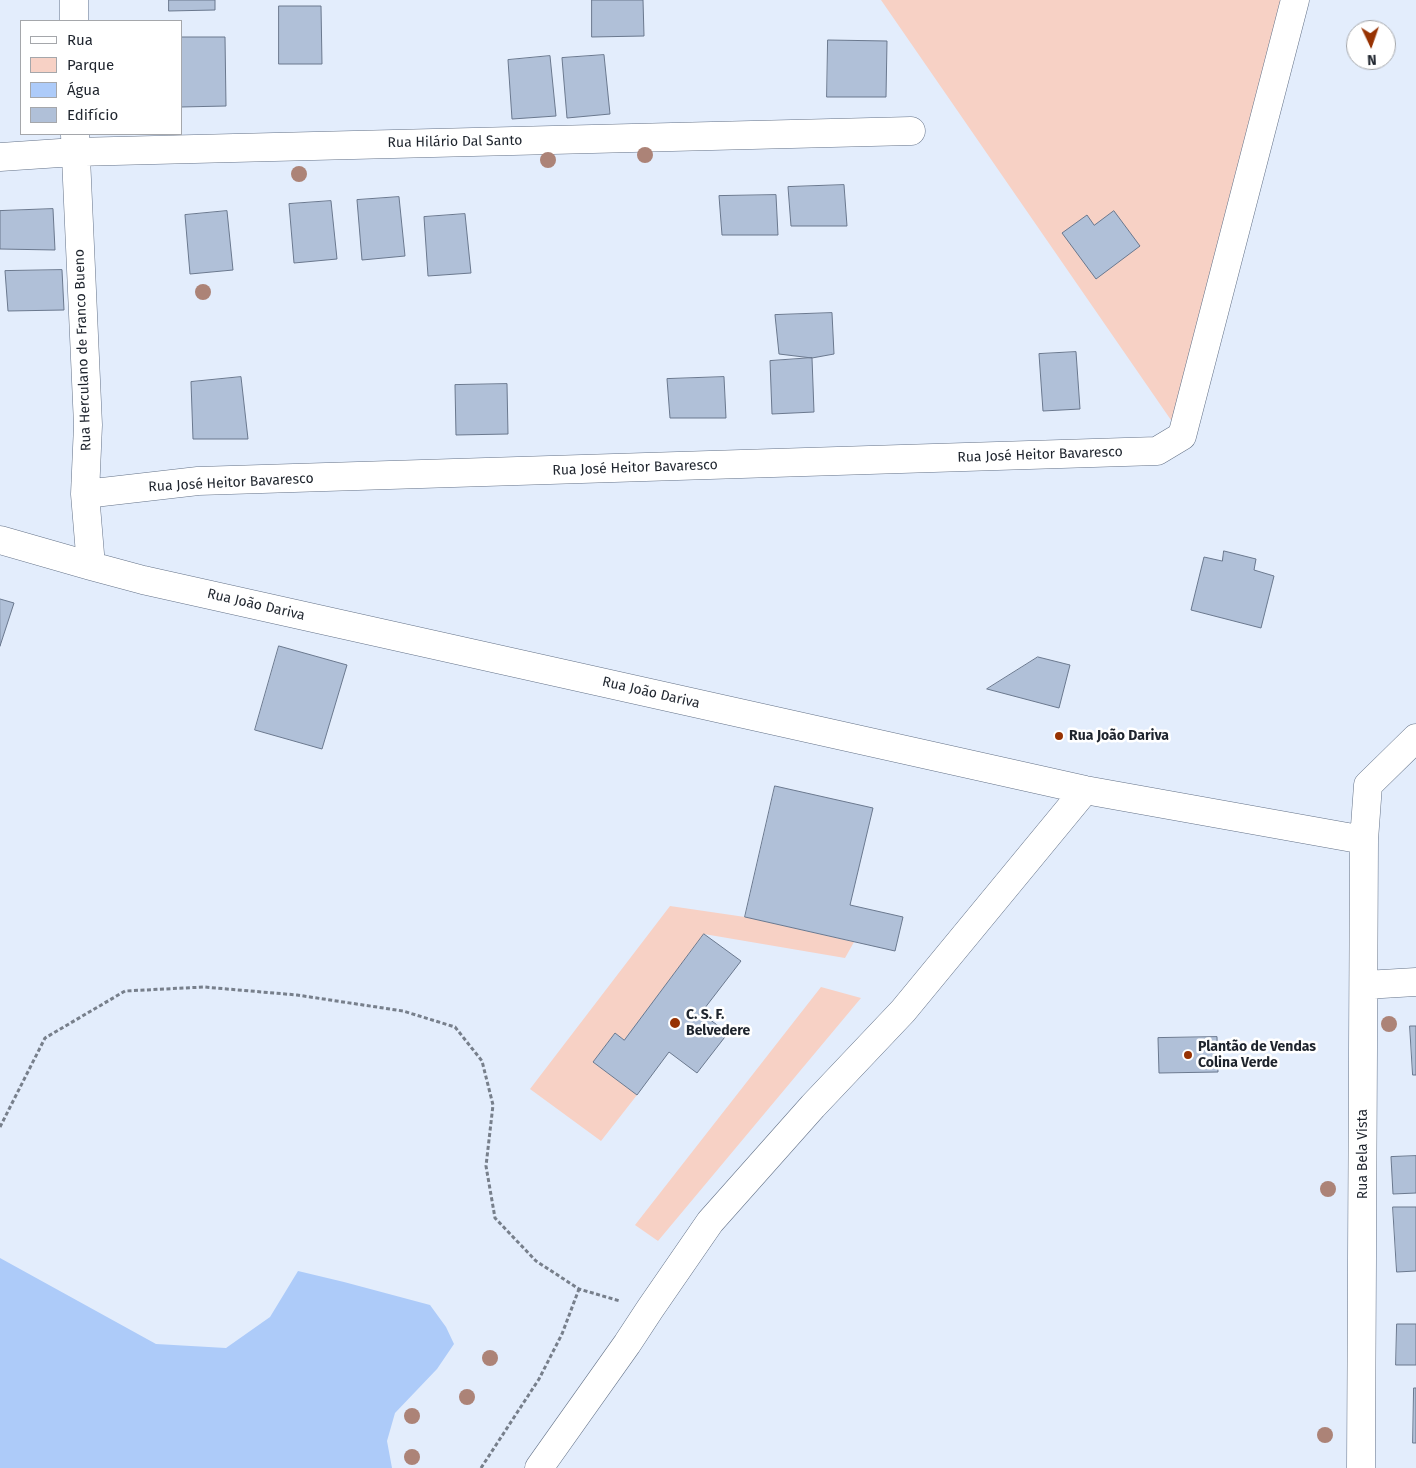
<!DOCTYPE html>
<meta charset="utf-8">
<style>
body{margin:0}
#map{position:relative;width:1416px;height:1468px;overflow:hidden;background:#e3edfc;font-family:"Fira Sans",sans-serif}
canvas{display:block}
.legend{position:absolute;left:20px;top:20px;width:162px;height:115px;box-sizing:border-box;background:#fff;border:1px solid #a5a7ab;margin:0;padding:6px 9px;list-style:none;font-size:15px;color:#1e242d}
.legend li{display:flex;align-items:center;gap:10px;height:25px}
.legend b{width:25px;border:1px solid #a5a7ab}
.north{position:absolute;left:1346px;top:20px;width:50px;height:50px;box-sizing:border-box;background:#fff;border:1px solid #a5a7ab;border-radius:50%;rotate:177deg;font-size:14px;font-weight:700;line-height:20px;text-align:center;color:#1e242d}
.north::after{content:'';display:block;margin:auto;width:18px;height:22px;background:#973202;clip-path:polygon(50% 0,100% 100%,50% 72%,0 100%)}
</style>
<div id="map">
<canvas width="1416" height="1468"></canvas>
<ul class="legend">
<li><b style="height:6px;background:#fff"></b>Rua</li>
<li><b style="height:14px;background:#f7d1c5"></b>Parque</li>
<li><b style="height:14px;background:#adcbf9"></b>Água</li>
<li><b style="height:14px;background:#b0c0d8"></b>Edifício</li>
</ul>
<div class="north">N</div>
</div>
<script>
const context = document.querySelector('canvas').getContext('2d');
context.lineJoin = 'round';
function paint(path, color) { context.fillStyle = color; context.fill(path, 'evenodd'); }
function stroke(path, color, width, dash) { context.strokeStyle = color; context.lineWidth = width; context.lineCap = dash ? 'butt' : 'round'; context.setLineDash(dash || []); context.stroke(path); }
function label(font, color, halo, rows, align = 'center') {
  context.font = font + ' "Fira Sans",sans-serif'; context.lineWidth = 5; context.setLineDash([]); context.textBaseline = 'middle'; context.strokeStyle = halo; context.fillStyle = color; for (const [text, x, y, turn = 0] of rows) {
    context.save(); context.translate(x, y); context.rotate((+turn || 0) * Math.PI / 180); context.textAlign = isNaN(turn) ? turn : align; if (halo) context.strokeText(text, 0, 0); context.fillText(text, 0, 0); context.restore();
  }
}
paint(new Path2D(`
 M 881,0 L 1295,0 L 1182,436 Z
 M 670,906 L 745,917 L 854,942 L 845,958 L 704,934 L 624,1040 L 615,1033 L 593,1062 L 637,1095 L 601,1141 L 530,1089 Z
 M 821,987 L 861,998 L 658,1241 L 635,1225 Z`), '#f7d1c5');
paint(new Path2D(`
 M 0,1258 L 156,1344 L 226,1348 L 270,1317 L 298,1271 L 344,1282 L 430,1305 L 446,1327 L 454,1344 L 437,1369 L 395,1413 L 387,1441 L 392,1468 L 0,1468 Z`), '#adcbf9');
const building = new Path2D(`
 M 169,0 L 215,0 L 215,10 L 169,11 Z
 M 592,0 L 643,0 L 644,36 L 592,37 Z
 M 279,6 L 321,6 L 322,64 L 279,64 Z
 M 181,37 L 225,37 L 226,106 L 181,107 Z
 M 828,40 L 887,41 L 886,97 L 827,97 Z
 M 604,55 L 610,114 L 567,118 L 562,58 Z
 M 550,56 L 556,116 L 512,119 L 508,60 Z
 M 844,185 L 847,226 L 791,226 L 788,187 Z
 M 776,195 L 778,235 L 722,235 L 719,196 Z
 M 399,197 L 405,256 L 362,260 L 357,200 Z
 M 331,201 L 337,259 L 294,263 L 289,204 Z
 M 53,209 L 55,250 L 0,249 L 0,211 Z
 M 227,211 L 233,270 L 190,274 L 185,215 Z
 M 1114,211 L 1140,246 L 1096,279 L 1062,233 L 1087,215 L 1094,225 Z
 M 465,214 L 471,273 L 428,276 L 424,217 Z
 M 62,270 L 64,310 L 8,311 L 5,271 Z
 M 832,313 L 834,354 L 812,358 L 779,354 L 775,315 Z
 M 1076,352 L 1080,409 L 1043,411 L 1039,354 Z
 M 812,358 L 814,412 L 772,414 L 770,361 Z
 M 241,377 L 248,439 L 193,439 L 191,382 Z
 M 724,377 L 726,418 L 670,418 L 667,379 Z
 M 507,384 L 508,434 L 456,435 L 455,385 Z
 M 1224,551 L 1256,559 L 1254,570 L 1274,576 L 1261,628 L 1191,610 L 1204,557 L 1222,561 Z
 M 0,599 L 14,603 L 0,646 Z
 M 279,646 L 347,665 L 322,749 L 255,730 Z
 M 1038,657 L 1070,665 L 1059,708 L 987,689 Z
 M 775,786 L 873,808 L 850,905 L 903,917 L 895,951 L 745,917 Z
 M 704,934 L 741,961 L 701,1013 L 728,1033 L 697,1073 L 669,1052 L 637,1095 L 593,1062 L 615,1033 L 624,1040 Z
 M 1410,1026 L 1416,1026 L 1416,1075 L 1413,1075 Z
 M 1217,1037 L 1218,1072 L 1159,1073 L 1158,1038 Z
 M 1416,1156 L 1416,1193 L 1393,1194 L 1391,1157 Z
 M 1393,1207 L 1416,1207 L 1416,1271 L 1397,1272 Z
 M 1397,1324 L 1416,1324 L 1416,1365 L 1396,1365 Z
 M 1414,1388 L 1416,1388 L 1416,1443 L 1413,1443 Z`);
paint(building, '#b0c0d8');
stroke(building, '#6a788e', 1);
const minor = new Path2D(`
 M 74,0 L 74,21
 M 75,135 L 88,425 L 85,494 L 91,566
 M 0,157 L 75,152 L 911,131
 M 85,494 L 198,481 L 1157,451 L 1182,436 L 1295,0
 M 0,540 L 91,566 L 143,580 L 1085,790 L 1364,840
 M 1365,985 L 1416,982
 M 539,1468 L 627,1344 L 650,1309 L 710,1222 L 813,1106 L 903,1011 L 1085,790
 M 1361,1468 L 1364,840 L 1368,785 L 1416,738`);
stroke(minor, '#647288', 29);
stroke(new Path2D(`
 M 0,1127 L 45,1038 L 125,991 L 204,987 L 297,995 L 403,1011 L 455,1027 L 482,1061 L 493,1105 L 486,1166 L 495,1218 L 536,1261 L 579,1289 L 620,1301
 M 481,1468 L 539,1379 L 562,1334 L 579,1289`), '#777f8b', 3, [4, 2.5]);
stroke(minor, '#fff', 28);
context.fillStyle = '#ac8377';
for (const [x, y] of [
 [645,155],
 [548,160],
 [299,174],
 [203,292],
 [1389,1024],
 [1328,1189],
 [490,1358],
 [467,1397],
 [412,1416],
 [1325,1435],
 [412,1457]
]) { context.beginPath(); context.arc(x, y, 8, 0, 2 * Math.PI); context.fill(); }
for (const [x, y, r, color] of [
 [1059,736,5,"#973202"],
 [675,1023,6,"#973202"],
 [1188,1055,5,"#973202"]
]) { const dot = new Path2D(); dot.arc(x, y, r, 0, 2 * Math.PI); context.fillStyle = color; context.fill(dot); stroke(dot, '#fff', 2); }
label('14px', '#1e242d', '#fff', [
 ["Rua Hilário Dal Santo",455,142,-1],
 ["Rua Herculano de Franco Bueno",83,350,-92],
 ["Rua José Heitor Bavaresco",1040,455,-2],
 ["Rua José Heitor Bavaresco",635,468,-2],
 ["Rua José Heitor Bavaresco",231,483,-3],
 ["Rua João Dariva",256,605,13],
 ["Rua João Dariva",651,693,13],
 ["Rua Bela Vista",1363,1154,-90]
]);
label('bold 14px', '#1e242d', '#fff', [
 ["Rua João Dariva",1069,736],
 ["C. S. F.",686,1015],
 ["Belvedere",686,1031],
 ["Plantão de Vendas",1198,1047],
 ["Colina Verde",1198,1063]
], 'left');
</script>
